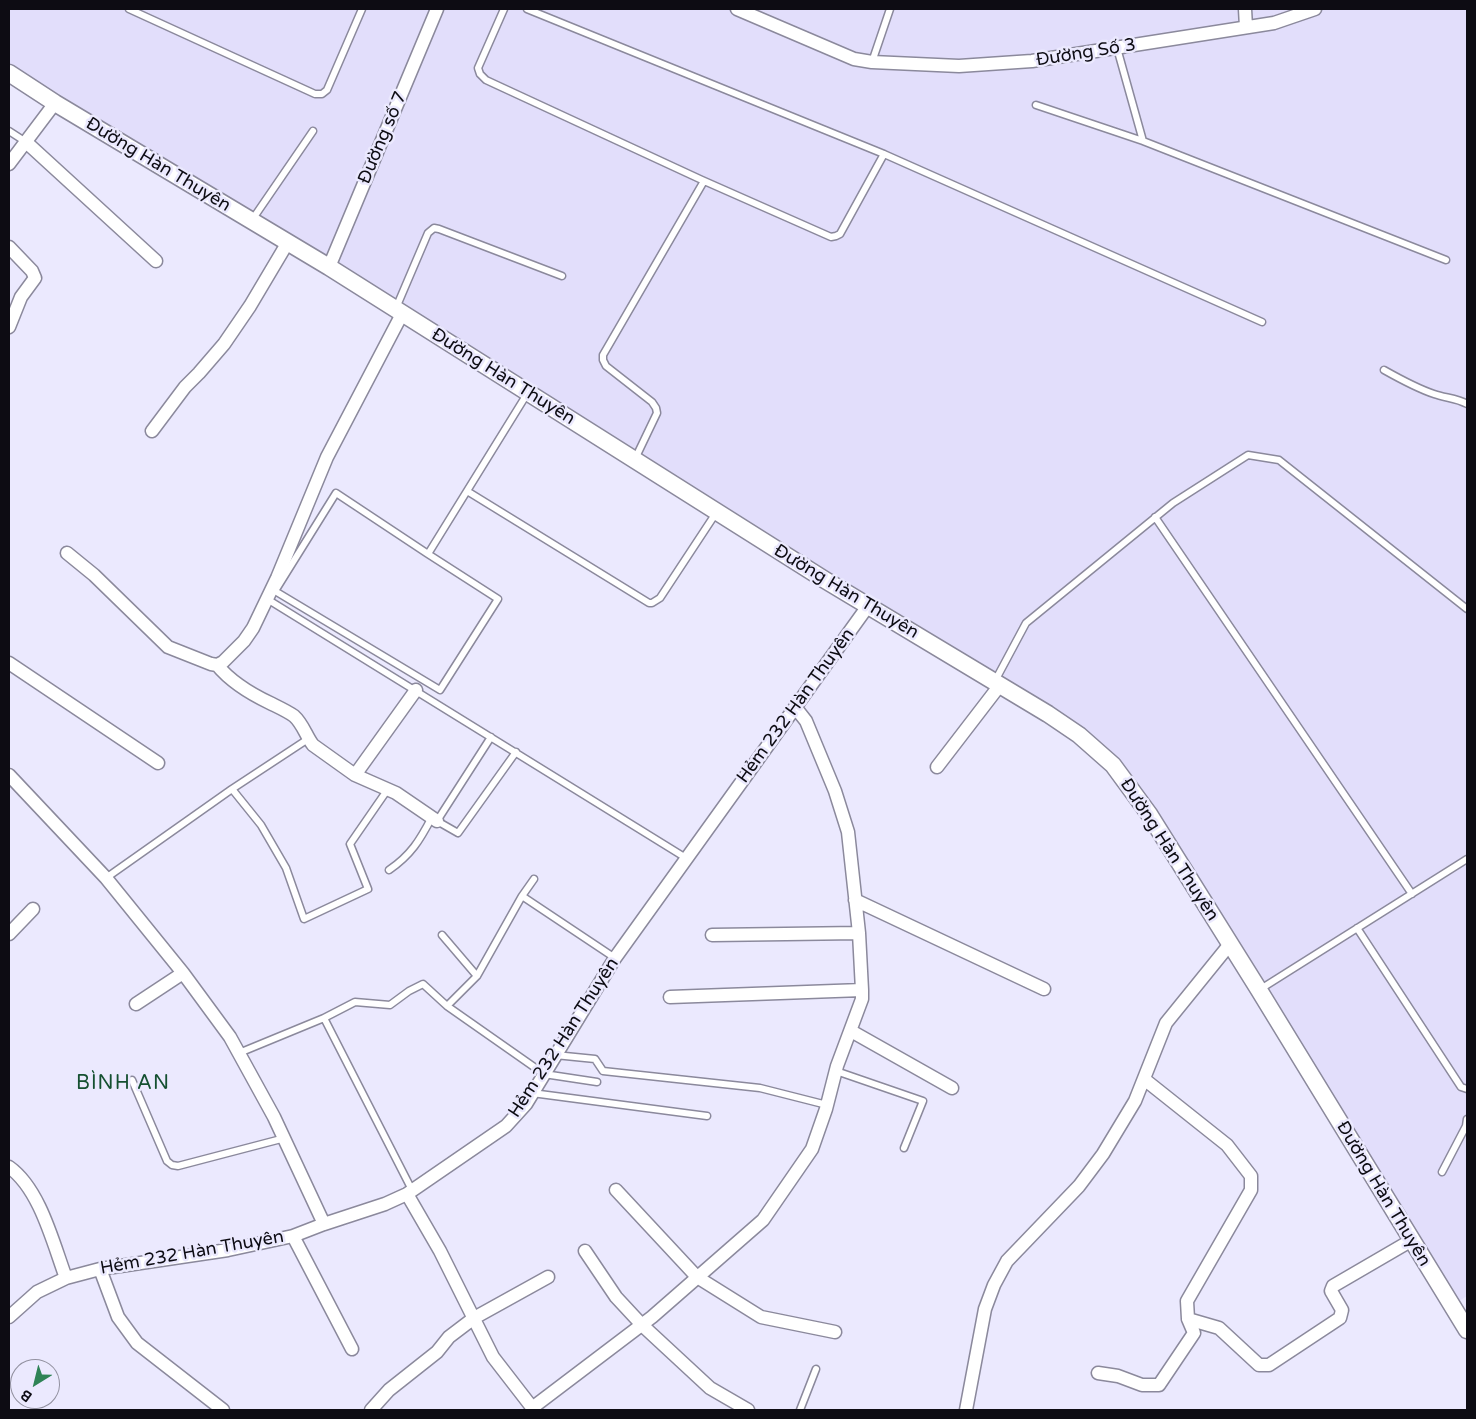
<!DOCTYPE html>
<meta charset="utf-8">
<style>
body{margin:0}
#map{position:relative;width:1476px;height:1419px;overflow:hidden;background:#ebe9fe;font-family:"Varela Round",sans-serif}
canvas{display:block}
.frame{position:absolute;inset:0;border:10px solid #0d0c13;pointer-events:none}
.north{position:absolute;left:10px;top:1359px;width:50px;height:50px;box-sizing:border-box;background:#ebe9fe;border:1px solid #9291a0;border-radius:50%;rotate:216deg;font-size:14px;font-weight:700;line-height:20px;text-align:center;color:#0d0c13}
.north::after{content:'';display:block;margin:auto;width:18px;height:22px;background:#2f8356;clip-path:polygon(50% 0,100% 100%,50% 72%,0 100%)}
</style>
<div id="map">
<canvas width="1476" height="1419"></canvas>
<div class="frame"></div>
<div class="north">B</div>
</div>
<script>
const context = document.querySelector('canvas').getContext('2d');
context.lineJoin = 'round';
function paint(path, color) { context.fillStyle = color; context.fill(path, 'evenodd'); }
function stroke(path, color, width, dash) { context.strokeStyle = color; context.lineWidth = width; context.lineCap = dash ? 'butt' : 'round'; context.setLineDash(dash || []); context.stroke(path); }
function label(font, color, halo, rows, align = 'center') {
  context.font = font + ' "Varela Round",sans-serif'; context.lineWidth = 5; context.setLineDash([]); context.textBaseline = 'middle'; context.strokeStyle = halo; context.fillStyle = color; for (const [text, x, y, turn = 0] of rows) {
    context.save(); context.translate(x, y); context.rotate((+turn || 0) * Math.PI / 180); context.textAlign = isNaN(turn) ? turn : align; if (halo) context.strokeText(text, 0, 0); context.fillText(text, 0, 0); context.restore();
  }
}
paint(new Path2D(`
 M 9,9 L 1467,9 L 1467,1296 L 1459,1301 L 1264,981 L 1157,811 L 1120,759 L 1087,730 L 1056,709 L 830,572 L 327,256 L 9,64 Z`), '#e2defb');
const service = new Path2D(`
 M 129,9 L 315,94 L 322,94 L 327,90 L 362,9
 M 504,9 L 478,68 L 480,74 L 486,80 L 702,180 L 831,237 L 836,236 L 840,234 L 884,154
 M 527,9 L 884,154 L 1262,322
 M 1117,48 L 1143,141 L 1446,260
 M 872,62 L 890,9
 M 1036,105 L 1143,141
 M 9,131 L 26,142
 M 252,220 L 313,131
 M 396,308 L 428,233 L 434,228 L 439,229 L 562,276
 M 1384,370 C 1400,379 1416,388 1434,394 C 1445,398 1457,398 1467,404
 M 635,459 L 657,413 L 656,408 L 652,402 L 606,366 L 603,360 L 603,355 L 704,181
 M 467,491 L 649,603 L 652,603 L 660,598 L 716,513
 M 1155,517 L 1412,894
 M 428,554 L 498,599 L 440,690 L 275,591 L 336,493 L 428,554 L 527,394
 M 267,599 L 686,858
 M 995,681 L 1026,623 L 1173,503 L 1248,455 L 1279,460 L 1467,609
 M 491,737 L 437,821 L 458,833 L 516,752
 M 232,789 L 261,825 L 286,868 L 304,919 L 368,889 L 350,844 L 388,789
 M 389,870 C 411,855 420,840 432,817
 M 106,878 L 232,789 L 308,739
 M 534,879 L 522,896 L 615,958
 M 1357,928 L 1461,1087 L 1467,1089
 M 442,935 L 477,976 L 522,896
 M 1259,990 L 1467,859
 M 447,1006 L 477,976
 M 324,1018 L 355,1002 L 390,1005 L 409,991 L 423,984 L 447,1006 L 544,1074 L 597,1082
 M 239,1053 L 324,1018 L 412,1190
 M 555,1055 L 595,1059 L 603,1071 L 760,1088 L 827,1105
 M 836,1071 L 923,1101 L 904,1148
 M 132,1080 L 167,1161 L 172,1165 L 178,1166 L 285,1138
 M 532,1093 L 707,1116
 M 1442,1172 L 1466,1126 L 1467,1119
 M 800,1410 L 816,1369`);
const minor = new Path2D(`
 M 737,9 L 854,59 L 872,62 L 959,66 L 1032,61 L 1274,23 L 1315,9
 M 1245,9 L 1246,27
 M 26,142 L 156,261
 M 9,164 L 55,103
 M 9,247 L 32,271 L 35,278 L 21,297 L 9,327
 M 329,267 L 437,9
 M 152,431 L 185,387 L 199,373 L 224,344 L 250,306 L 288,242
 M 67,553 L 94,575 L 168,647 L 211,664 L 217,665 L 223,662 L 244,641 L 253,628 L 277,578 L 327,457 L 402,314
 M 9,663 L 158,763
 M 217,665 C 231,682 251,694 270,703 C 278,707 287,711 294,716 C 303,724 306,736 313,745 L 355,775 L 396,793 L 437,821
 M 937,767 L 1000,685
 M 9,775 L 106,878 L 183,973 L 230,1037 L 274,1117 L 324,1224
 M 355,775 L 416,690
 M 855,900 L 1044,989
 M 9,934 L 33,909
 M 712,935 L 859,933
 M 670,997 L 862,990
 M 136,1004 L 183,973
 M 851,1031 L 952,1088
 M 9,1167 C 40,1189 53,1243 66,1278
 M 616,1190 L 697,1277 L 761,1317 L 835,1332
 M 407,1194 L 440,1251 L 493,1357 L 534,1410
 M 293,1236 L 352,1349
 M 585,1251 L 616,1297 L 642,1325 L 710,1388 L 748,1410
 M 100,1269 L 118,1317 L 137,1343 L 223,1410
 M 9,1317 L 37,1292 L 66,1278 L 100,1269 L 228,1250 L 293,1236 L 324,1224 L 385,1204 L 407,1194 L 506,1126 L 526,1104 L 615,958 L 868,606
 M 1188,1319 L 1219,1328 L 1259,1365 L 1269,1365 L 1340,1318 L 1342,1310 L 1331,1291 L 1333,1286 L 1412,1240
 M 1098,1373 L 1118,1376 L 1142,1385 L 1159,1385 L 1194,1333 L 1188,1319 L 1187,1301 L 1251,1190 L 1251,1176 L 1227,1145 L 1144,1079
 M 532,1408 L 652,1317 L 763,1220 L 812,1149 L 826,1109 L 837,1066 L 862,999 L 862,990 L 859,933 L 848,832 L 835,791 L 806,721 L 795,707
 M 371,1410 L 389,1390 L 437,1352 L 449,1337 L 474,1318 L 548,1277
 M 966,1410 L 985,1309 L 994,1285 L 1007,1261 L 1079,1186 L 1103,1154 L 1135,1101 L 1166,1023 L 1230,944`);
const tertiary = new Path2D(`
 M 9,73 L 55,103 L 329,267 L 825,580 L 1048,714 L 1079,735 L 1113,765 L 1149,814 L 1259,990 L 1467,1330`);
stroke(service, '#8b899c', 9);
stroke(minor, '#8b899c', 15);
stroke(tertiary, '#8b899c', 19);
stroke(service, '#fff', 6);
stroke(minor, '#fff', 12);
stroke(tertiary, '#fff', 16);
label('18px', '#0d0c13', '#ebe9fe', [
 ["Đường Số 3",1086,53,-9],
 ["Đường số 7",383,138,-67],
 ["Đường Hàn Thuyên",158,165,31],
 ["Đường Hàn Thuyên",503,377,32],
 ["Đường Hàn Thuyên",846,592,31],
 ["Hẻm 232 Hàn Thuyên",796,706,-54],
 ["Đường Hàn Thuyên",1169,850,57],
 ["Hẻm 232 Hàn Thuyên",564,1038,-57],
 ["Đường Hàn Thuyên",1383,1194,59],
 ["Hẻm 232 Hàn Thuyên",192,1253,-10]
]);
context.letterSpacing = '1px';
label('20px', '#155031', '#ebe9fe', [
 ["BÌNH AN",123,1084]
]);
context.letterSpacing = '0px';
</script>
